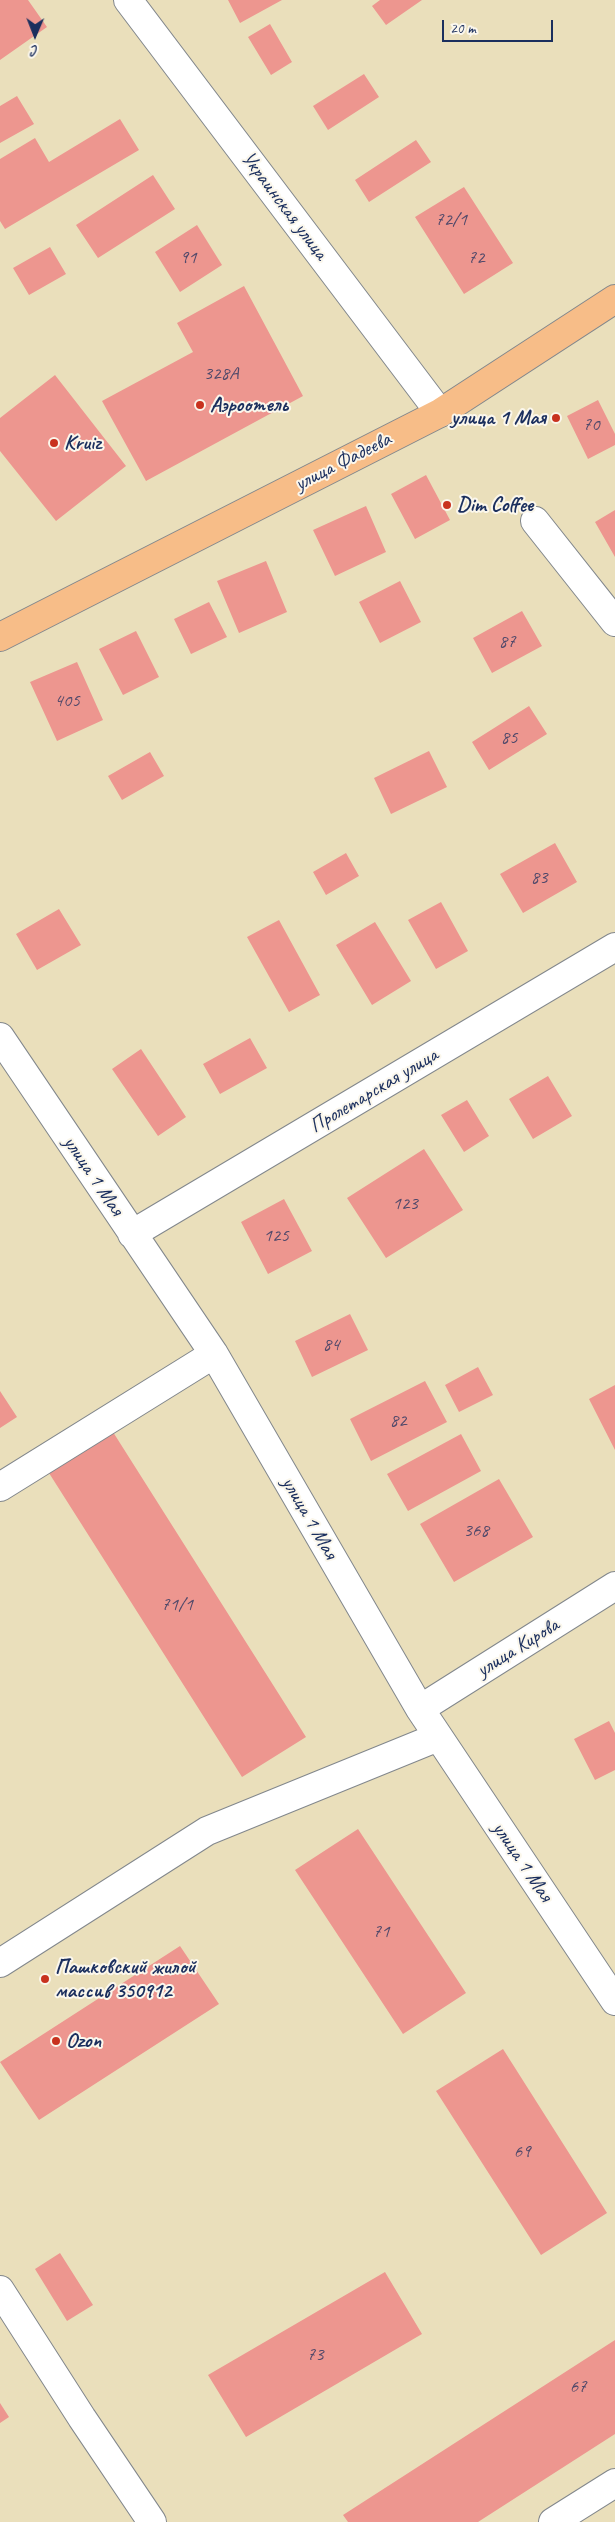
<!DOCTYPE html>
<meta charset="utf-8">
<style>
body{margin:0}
#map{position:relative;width:615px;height:2522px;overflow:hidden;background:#eadfbb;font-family:Caveat,sans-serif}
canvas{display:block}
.north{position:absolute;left:10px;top:10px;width:50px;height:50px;-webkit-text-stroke:4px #fbf7ec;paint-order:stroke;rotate:181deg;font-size:14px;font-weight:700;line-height:20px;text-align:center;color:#1b2f5e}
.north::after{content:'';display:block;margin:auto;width:18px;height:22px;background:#1b2f5e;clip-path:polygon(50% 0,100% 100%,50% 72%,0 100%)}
.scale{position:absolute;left:442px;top:20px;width:111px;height:22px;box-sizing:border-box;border:2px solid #1b2f5e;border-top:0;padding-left:6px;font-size:15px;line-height:18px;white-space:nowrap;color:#1b2f5e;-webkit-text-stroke:4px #fbf7ec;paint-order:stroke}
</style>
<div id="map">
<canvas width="615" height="2522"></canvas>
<div class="north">С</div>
<div class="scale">20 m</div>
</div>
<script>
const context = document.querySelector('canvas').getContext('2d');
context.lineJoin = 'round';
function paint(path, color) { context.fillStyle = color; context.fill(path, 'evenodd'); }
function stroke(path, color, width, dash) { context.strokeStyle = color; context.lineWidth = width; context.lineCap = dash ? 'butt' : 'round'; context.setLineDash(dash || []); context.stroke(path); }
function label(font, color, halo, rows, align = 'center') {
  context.font = font + ' Caveat,sans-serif'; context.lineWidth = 4; context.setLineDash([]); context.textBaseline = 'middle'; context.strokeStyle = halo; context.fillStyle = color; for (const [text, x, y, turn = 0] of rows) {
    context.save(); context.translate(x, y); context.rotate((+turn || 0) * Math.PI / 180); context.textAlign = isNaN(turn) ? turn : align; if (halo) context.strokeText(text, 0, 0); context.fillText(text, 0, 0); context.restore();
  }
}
paint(new Path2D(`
 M 0,0 L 28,0 L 47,27 L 0,60 Z
 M 228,0 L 282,0 L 240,23 Z
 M 380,0 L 422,0 L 386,25 L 372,6 Z
 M 270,24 L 292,62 L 271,75 L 248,37 Z
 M 364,74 L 379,97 L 328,130 L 313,106 Z
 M 17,96 L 34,124 L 0,143 L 0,106 Z
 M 120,119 L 139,150 L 5,229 L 0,221 L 0,159 L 35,138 L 49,162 Z
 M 416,140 L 431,162 L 369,202 L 355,180 Z
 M 153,175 L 175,209 L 98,258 L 76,225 Z
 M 464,187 L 513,263 L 464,294 L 415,217 Z
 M 197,225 L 222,265 L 180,292 L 155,252 Z
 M 50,247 L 66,274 L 29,295 L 13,268 Z
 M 244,286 L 303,396 L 146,481 L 102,401 L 193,352 L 177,323 Z
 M 55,375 L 126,466 L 56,521 L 0,451 L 0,418 Z
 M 598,400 L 615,434 L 615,445 L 588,459 L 567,416 Z
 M 426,475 L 450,520 L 415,539 L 391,494 Z
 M 366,506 L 386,552 L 335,576 L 313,530 Z
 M 615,510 L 615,557 L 595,522 Z
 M 266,561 L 287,612 L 239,633 L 217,581 Z
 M 400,581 L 421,622 L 380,643 L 359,602 Z
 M 209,602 L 227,637 L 191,654 L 174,619 Z
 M 522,611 L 542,646 L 492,673 L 473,638 Z
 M 136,631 L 159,677 L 123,695 L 99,649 Z
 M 77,662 L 103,720 L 57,741 L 30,682 Z
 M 529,706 L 547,734 L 489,770 L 472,742 Z
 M 429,751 L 447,787 L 391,814 L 374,778 Z
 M 150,752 L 164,776 L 122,800 L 108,776 Z
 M 555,843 L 577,882 L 523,913 L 500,874 Z
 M 346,853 L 359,876 L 326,895 L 313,872 Z
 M 441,902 L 468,951 L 436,969 L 408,920 Z
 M 59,909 L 81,945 L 37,970 L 16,934 Z
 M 279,920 L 320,995 L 289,1012 L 247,937 Z
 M 375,922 L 411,981 L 372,1005 L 336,945 Z
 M 250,1038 L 267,1068 L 220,1094 L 203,1064 Z
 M 141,1049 L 186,1117 L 158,1136 L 112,1069 Z
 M 548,1076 L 572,1116 L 533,1139 L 509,1099 Z
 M 467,1100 L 489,1136 L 464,1152 L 441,1115 Z
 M 424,1149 L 463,1210 L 386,1258 L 347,1198 Z
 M 284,1199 L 312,1251 L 268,1274 L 241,1222 Z
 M 350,1314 L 368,1350 L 312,1377 L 295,1341 Z
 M 478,1367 L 493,1395 L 459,1412 L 445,1385 Z
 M 425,1381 L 447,1422 L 371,1461 L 350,1419 Z
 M 615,1385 L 615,1450 L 589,1399 Z
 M 0,1391 L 17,1417 L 0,1428 Z
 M 113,1432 L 306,1737 L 242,1777 L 49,1473 Z
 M 461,1434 L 481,1471 L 408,1511 L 387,1474 Z
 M 499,1479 L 533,1537 L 454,1582 L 420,1524 Z
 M 609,1721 L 615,1733 L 615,1770 L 595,1780 L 574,1739 Z
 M 358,1829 L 466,1993 L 403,2034 L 295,1870 Z
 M 180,1946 L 219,2004 L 39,2120 L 0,2062 Z
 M 503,2049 L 607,2213 L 541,2255 L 436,2091 Z
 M 60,2253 L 93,2305 L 67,2321 L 35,2269 Z
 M 385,2272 L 422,2334 L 246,2437 L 208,2375 Z
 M 615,2340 L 615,2434 L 478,2522 L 348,2522 L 343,2515 Z
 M 0,2403 L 9,2417 L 0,2423 Z`), '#ed968f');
const minor = new Path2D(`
 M 128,0 L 440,413
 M 535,521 L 615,622
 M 0,1037 L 214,1354 L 420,1709 L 615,2001
 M 132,1234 L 615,947
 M 0,1487 L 214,1354
 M 420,1709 L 615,1586
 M 0,1963 L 207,1831 L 438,1737
 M 0,2290 L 82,2418 L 152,2522
 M 553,2522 L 615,2483`);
const major = new Path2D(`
 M 0,637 L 440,413 L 615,299`);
stroke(minor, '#82878c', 30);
stroke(major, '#82878c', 30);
stroke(minor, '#fff', 28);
stroke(major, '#f7bd88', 28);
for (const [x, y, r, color] of [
 [200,405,5,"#c8321e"],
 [556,418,5,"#c8321e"],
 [54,443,5,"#c8321e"],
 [447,505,5,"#c8321e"],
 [45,1979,5,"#c8321e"],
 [56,2041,5,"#c8321e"]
]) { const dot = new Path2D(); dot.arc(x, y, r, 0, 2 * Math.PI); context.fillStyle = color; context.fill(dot); stroke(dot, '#fbf7ec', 2); }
label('19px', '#50496a', null, [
 ["72/1",451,220],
 ["91",188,258],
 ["72",476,258],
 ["328А",221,374],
 ["70",591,425],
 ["87",507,642],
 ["405",67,701],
 ["85",509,738],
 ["83",539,878],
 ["123",405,1204],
 ["125",276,1236],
 ["84",331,1345],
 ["82",398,1421],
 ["368",476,1531],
 ["71/1",177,1605],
 ["71",381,1932],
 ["69",522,2152],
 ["73",315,2355],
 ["67",578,2387]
]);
label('21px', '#1b2f5e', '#fbf7ec', [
 ["Украинская улица",284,206,53],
 ["улица Фадеева",343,462,-27],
 ["Пролетарская улица",374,1091,-31],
 ["улица 1 Мая",93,1176,56],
 ["улица 1 Мая",309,1518,60],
 ["улица Кирова",518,1648,-32],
 ["улица 1 Мая",522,1862,56]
]);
label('bold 21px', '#1b2f5e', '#fbf7ec', [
 ["Аэроотель",210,405],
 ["улица 1 Мая",546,418,"right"],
 ["Kruiz",64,443],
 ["Dim Coffee",457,505],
 ["Пашковский жилой",55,1967],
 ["массив 350912",55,1991],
 ["Ozon",66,2041]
], 'left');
</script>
